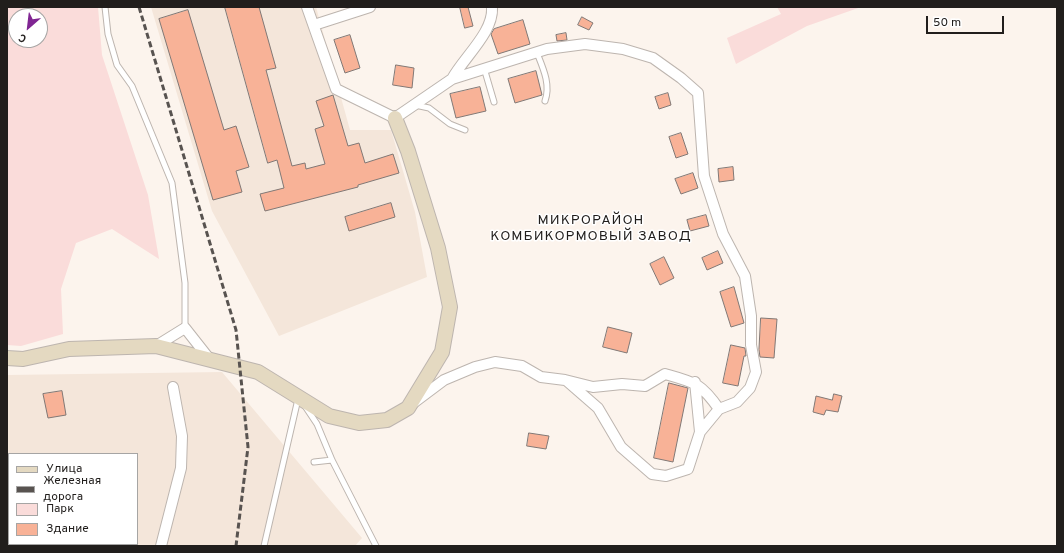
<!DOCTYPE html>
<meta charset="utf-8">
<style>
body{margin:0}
#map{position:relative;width:1064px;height:553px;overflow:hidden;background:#fcf4ed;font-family:Overpass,sans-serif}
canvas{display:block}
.frame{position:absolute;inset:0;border:8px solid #211e1c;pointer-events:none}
.legend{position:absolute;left:8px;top:453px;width:130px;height:92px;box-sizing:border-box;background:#fff;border:1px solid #a6a5a4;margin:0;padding:5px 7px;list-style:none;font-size:12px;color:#211e1c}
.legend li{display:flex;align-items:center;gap:8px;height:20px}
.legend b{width:20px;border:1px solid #a6a5a4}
.north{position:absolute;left:8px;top:8px;width:40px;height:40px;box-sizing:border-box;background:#fff;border:1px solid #a6a5a4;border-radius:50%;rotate:208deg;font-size:11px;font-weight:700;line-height:16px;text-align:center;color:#211e1c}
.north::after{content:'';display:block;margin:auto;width:14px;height:18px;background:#802693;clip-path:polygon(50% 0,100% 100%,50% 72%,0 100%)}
.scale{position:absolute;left:926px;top:16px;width:78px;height:18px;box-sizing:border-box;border:2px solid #211e1c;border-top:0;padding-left:5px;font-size:12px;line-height:14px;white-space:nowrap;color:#211e1c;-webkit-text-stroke:3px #fff;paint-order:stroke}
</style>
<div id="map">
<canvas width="1064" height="553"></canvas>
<div class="frame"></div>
<ul class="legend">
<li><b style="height:5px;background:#e4d9c1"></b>Улица</li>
<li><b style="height:5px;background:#585350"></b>Железная дорога</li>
<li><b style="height:11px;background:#fadcda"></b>Парк</li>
<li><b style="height:11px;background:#f8b297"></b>Здание</li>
</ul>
<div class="north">С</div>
<div class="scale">50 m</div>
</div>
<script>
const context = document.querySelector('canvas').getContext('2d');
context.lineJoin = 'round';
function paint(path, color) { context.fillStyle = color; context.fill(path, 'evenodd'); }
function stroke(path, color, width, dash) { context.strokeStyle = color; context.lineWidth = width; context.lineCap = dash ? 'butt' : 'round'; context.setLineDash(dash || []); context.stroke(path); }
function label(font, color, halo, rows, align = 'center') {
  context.font = font + ' Overpass,sans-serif'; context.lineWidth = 3; context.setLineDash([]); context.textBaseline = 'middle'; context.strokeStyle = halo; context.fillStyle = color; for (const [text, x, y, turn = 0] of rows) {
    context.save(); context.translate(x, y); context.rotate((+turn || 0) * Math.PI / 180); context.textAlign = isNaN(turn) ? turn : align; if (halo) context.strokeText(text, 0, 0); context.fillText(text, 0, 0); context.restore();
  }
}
paint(new Path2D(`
 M 151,7 L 316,7 L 350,130 L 391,130 L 415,212 L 427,277 L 279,336 L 212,211 Z
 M 222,372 L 362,538 L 355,546 L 7,546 L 7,375 ZM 9,454 L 137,454 L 137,544 L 9,544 Z`), '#f4e6da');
paint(new Path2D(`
 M 7,7 L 98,7 L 102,55 L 148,195 L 159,259 L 112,229 L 76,243 L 61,289 L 63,334 L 21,346 L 7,345 ZM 16,16 L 40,16 L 40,40 L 16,40 Z
 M 777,7 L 861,7 L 807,26 L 736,64 L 727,38 L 781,14 Z`), '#fadcda');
const building = new Path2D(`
 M 225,7 L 259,7 L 276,68 L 266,70 L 292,166 L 305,163 L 306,169 L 325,164 L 315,129 L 324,126 L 316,101 L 333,95 L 348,146 L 359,143 L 365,163 L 393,154 L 399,173 L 358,185 L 358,187 L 265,211 L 260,194 L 284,188 L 277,160 L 268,163 Z
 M 460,7 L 468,7 L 473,26 L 465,28 Z
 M 188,10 L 224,130 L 236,126 L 249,167 L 236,171 L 242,192 L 213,200 L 159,19 Z
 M 582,17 L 593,23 L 589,30 L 578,25 Z
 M 523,20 L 530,44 L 498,54 L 491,34 L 494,29 Z
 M 566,33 L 567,40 L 557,41 L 556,35 Z
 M 350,35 L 360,68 L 345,73 L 334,40 Z
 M 396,65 L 414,68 L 412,88 L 393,85 Z
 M 536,71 L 542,95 L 515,103 L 508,79 Z
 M 480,87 L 486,111 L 456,118 L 450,94 Z
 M 668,93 L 671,105 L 659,109 L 655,97 Z
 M 681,133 L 688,154 L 676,158 L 669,137 Z
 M 733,167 L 734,180 L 719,182 L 718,169 Z
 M 693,173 L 698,188 L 681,194 L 675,179 Z
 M 391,203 L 395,217 L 349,231 L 345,217 Z
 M 706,215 L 709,226 L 690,231 L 687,220 Z
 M 718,251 L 723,263 L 707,270 L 702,258 Z
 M 664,257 L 674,278 L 660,285 L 650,264 Z
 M 734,287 L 744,323 L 731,327 L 720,292 Z
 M 761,318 L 777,319 L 774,358 L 760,357 L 759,350 Z
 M 608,327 L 632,333 L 627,353 L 603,347 Z
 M 731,345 L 745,348 L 746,356 L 744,356 L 738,386 L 723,383 Z
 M 669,383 L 688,388 L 673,462 L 654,458 Z
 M 62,391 L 66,415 L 48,418 L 43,394 Z
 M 834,394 L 842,396 L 838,412 L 826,410 L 824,415 L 813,412 L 816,396 L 832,400 Z
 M 529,433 L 549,436 L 546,449 L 527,446 Z`);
paint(building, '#f8b297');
stroke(building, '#817875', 1);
const lane = new Path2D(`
 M 105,7 L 108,34 L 117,65 L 132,86 L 172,183 L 185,283 L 185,328
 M 537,53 C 543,68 551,85 545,101
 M 484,68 L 494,102
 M 415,105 L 429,108 L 450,124 L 465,130
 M 305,406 L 317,424 L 332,460 L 376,546
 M 314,462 L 332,460
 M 264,546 L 298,399`);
const street = new Path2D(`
 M 307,7 L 336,89 L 395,118 L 452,79 L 547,49 L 585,44 L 623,49 L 653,58 L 681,78 L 698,93 L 704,176 L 723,234 L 745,276 L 751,316 L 751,345 L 756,372 L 750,388 L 737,402 L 719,409 C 701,383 694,382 665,374 L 645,386 L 622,384 L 593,387 L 565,380 L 541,377 L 522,366 L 495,362 L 475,367 L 444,380 L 412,404
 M 314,25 L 370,7
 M 452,79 C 464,57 494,32 492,7
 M 156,346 L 185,328 L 211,361
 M 567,381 L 598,408 L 621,447 L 652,474 L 666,476 L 688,469 L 700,432 L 695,382
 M 700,432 L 719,409
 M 161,546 L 181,468 L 182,436 L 173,387`);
const secondary = new Path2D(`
 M 7,358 L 23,359 L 69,349 L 156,346 L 258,372 L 329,416 L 359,423 L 387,420 L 408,408 L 442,352 L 450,307 L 438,248 L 408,151 L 395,118`);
stroke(lane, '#bdb5af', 7);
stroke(street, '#bdb5af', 12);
stroke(secondary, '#bdb5af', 16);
stroke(lane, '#fff', 5);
stroke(street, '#fff', 10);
stroke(secondary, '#e4d9c1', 14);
stroke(new Path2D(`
 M 139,7 L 236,330 L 248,447 L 236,546`), '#585350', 3, [6, 3]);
context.letterSpacing = '1px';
label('14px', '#211e1c', '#fff', [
 ["МИКРОРАЙОН",591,221],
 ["КОМБИКОРМОВЫЙ ЗАВОД",591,237]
]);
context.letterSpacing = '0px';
</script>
